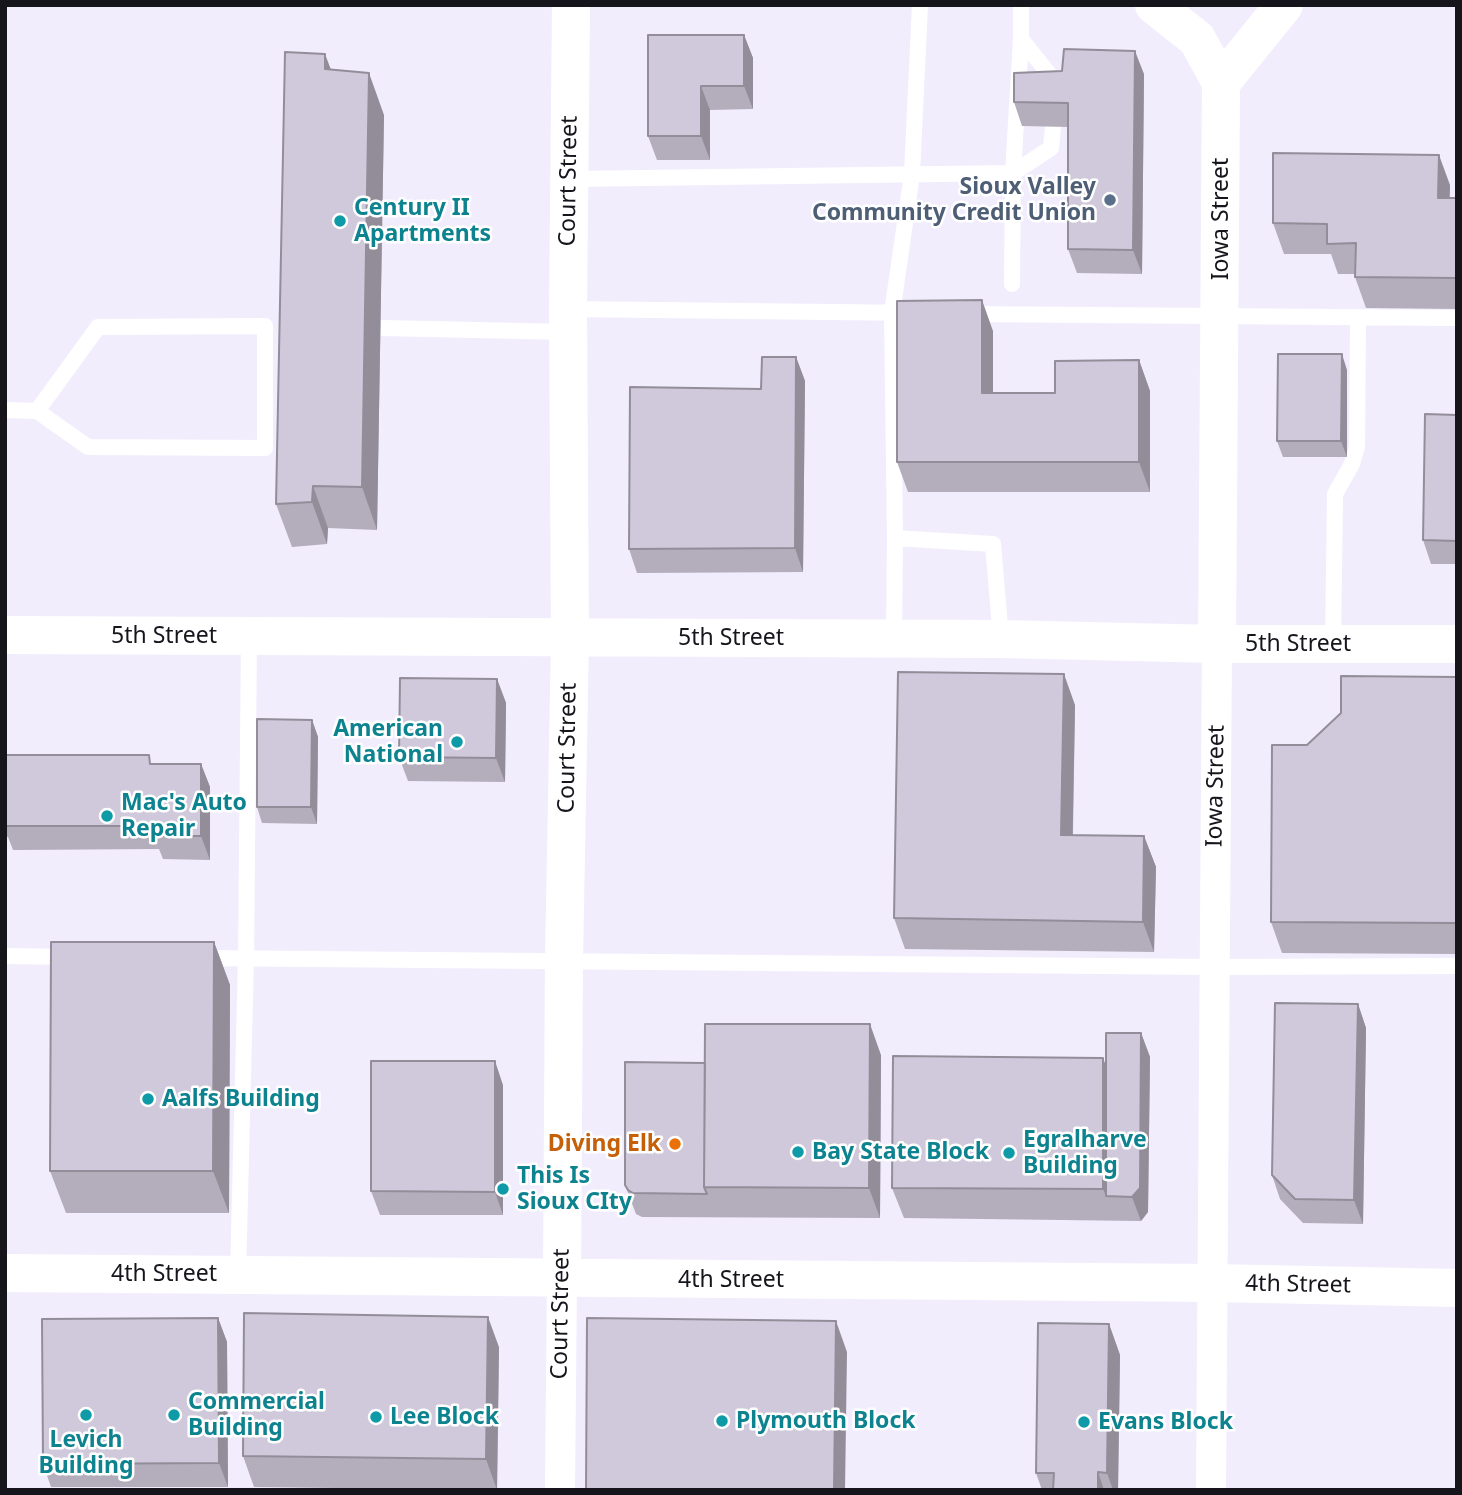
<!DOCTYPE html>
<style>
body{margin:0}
#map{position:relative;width:1462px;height:1495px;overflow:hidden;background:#f2edfd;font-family:"Noto Sans",sans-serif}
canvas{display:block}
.frame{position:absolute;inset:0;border:7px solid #17151c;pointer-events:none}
</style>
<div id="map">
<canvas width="1462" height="1495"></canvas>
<div class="frame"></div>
</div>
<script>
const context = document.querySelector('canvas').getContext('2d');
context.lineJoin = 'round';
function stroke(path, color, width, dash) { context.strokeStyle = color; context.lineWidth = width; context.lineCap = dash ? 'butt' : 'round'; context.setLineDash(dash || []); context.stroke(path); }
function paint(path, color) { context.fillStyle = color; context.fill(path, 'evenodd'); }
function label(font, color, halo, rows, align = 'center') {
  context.font = font + ' "Noto Sans",sans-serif'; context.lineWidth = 5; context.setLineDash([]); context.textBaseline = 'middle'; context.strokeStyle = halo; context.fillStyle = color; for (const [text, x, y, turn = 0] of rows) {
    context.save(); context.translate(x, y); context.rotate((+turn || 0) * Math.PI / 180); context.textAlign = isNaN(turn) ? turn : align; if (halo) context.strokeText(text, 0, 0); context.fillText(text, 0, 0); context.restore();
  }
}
stroke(new Path2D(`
 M 1021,39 L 1053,79 L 1054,89
 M 569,179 L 1013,173 L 1051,148 L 1053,126
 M 1012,284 L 1013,173 L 1021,39 L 1021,5
 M 568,309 L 919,313
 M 966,314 L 1457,318
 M 381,328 L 568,332
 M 5,410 L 37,411 L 88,447 L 265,448 L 265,326 L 98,327 L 37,411
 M 895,538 L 993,544 L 1001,639
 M 894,638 L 895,538 L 892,313 L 912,174 L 920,5
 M 1333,644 L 1335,494 L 1352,464 L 1357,447 L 1358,318
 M 5,956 L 73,957
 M 200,958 L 1215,967 L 1457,966
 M 238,1275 L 246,959 L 249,637`), '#fff', 16);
stroke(new Path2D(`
 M 560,1490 L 562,1278
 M 1211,1490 L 1217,644`), '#fff', 30);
stroke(new Path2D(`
 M 1154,5 L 1197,39 L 1221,83 L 1217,644
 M 1221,83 L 1284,5
 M 5,635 L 1001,639 L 1217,644 L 1457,644
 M 5,1273 L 1213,1283 L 1457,1288
 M 562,1278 L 564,960 L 570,638 L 568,309 L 571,5`), '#fff', 38);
paint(new Path2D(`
 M 744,35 L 753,58 L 753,109 L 710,110 L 710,160 L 657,160 L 648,136 Z
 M 331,69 L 384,115 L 377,530 L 328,528 L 327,544 L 292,547 L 276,504 Z
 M 1062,71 L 1144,74 L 1142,274 L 1077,273 L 1068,249 L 1068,127 L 1022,126 L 1014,102 Z
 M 1450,185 L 1449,198 L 1457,198 L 1457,309 L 1366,308 L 1355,277 L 1355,274 L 1338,274 L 1331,254 L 1284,254 L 1273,223 Z
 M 993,331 L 993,393 L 1055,393 L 1139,360 L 1150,391 L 1150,492 L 908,492 L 897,462 Z
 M 796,357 L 805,381 L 803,572 L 637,573 L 629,549 L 761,389 Z
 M 1347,370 L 1347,457 L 1283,457 L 1277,441 Z
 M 1457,415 L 1457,564 L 1431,564 L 1423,540 Z
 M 1457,677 L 1457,954 L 1282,953 L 1271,922 L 1307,745 Z
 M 497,679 L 506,703 L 505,782 L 408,781 L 399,757 Z
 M 1075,705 L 1073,835 L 1144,836 L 1156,867 L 1154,952 L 905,949 L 894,918 Z
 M 312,720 L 318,737 L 317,824 L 262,823 L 257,807 Z
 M 5,755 L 153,764 L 201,764 L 210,787 L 210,860 L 163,859 L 159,849 L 13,850 L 8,837 L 5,836 Z
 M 214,942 L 230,985 L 229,1213 L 66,1213 L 50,1171 Z
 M 1358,1004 L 1366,1028 L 1363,1224 L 1303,1223 L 1280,1199 L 1272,1175 Z
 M 1141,1033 L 1150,1057 L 1148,1212 L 1141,1221 L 904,1218 L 892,1188 L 1103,1058 L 1106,1066 Z
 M 881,1055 L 880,1218 L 642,1217 L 636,1214 L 625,1185 L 705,1063 Z
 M 503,1085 L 503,1215 L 380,1215 L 371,1191 Z
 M 218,1318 L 227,1342 L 228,1487 L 51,1487 L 43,1464 Z
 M 1109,1324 L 1120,1355 L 1118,1490 L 1042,1490 L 1036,1473 Z
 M 499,1347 L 497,1490 L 254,1487 L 243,1456 Z`), '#b3adbc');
paint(new Path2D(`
 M 744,35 L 753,58 L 753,109 L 744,86 Z
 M 1135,51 L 1144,74 L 1142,274 L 1133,250 Z
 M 325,54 L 341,96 L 325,69 Z
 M 369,73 L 384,115 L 377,530 L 362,487 Z
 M 701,86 L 710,110 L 710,160 L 701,136 Z
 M 1439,155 L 1450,185 L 1449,228 L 1438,198 Z
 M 982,300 L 993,331 L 993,423 L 982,393 Z
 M 1342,354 L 1347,370 L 1347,457 L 1341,441 Z
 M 796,357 L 805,381 L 803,572 L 795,548 Z
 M 1139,360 L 1150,391 L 1150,492 L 1139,462 Z
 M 313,486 L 328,528 L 327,544 L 312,502 Z
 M 1064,674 L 1075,705 L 1072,865 L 1061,835 Z
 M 497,679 L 506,703 L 505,782 L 496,758 Z
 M 312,720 L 318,737 L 317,824 L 311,807 Z
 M 201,764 L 210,787 L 210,860 L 201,836 Z
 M 1144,836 L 1156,867 L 1154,952 L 1143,922 Z
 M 214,942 L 230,985 L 229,1213 L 213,1171 Z
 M 1358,1004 L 1366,1028 L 1363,1224 L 1354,1200 Z
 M 870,1024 L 881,1055 L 880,1218 L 869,1188 Z
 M 1141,1033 L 1150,1057 L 1148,1212 L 1141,1221 L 1132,1197 Z
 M 1103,1058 L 1114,1089 L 1106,1196 L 1103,1189 Z
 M 495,1061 L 503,1085 L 503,1215 L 495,1192 Z
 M 488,1317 L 499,1347 L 497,1490 L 486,1459 Z
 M 218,1318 L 227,1342 L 228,1487 L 219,1463 Z
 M 836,1321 L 847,1352 L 845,1490 L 834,1490 Z
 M 1109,1324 L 1120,1355 L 1118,1490 L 1113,1490 L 1107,1473 Z
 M 1098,1472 L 1104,1490 L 1098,1490 Z`), '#928d99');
const building = new Path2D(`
 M 648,35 L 744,35 L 744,86 L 701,86 L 701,136 L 648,136 Z
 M 1064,49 L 1135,51 L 1133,250 L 1068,249 L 1068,103 L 1014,102 L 1014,73 L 1062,71 Z
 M 285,52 L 325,54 L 325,69 L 369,73 L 362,487 L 313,486 L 312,502 L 276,504 Z
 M 1273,153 L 1439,155 L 1438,198 L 1457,198 L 1457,278 L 1355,277 L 1356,243 L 1327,244 L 1327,224 L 1273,223 Z
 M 982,300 L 982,393 L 1055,393 L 1055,361 L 1139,360 L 1139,462 L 897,462 L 897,301 Z
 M 1278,354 L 1342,354 L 1341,441 L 1277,441 Z
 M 762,357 L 796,357 L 795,548 L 629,549 L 630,387 L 761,389 Z
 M 1425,414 L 1457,415 L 1457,541 L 1423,540 Z
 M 898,672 L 1064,674 L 1061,835 L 1144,836 L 1143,922 L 894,918 Z
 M 1341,676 L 1457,677 L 1457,923 L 1271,922 L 1272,745 L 1307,745 L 1341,713 Z
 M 400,678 L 497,679 L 496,758 L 399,757 Z
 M 257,719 L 312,720 L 311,807 L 257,807 Z
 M 5,755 L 149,755 L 150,764 L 201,764 L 201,836 L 154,836 L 154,826 L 5,826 Z
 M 51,942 L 214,942 L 213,1171 L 50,1171 Z
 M 1275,1003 L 1358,1004 L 1354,1200 L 1295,1199 L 1272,1175 Z
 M 705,1024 L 870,1024 L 869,1188 L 704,1187 Z
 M 1106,1033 L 1141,1033 L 1140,1188 L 1132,1197 L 1106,1196 Z
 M 893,1056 L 1103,1058 L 1103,1189 L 892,1188 Z
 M 371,1061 L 495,1061 L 495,1192 L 371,1191 Z
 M 625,1062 L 705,1063 L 704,1187 L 707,1194 L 633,1193 L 628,1190 L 625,1185 Z
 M 244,1313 L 488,1317 L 486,1459 L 243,1456 Z
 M 218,1318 L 219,1463 L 43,1464 L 42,1319 Z
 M 587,1318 L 836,1321 L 834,1490 L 586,1490 Z
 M 1038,1323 L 1109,1324 L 1107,1473 L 1098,1472 L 1098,1490 L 1053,1490 L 1054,1473 L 1036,1473 Z`);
paint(building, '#d0c9db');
stroke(building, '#928d99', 2);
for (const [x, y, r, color] of [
 [1110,200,7,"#5c6f8a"],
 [340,221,7,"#0f9aa8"],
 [457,742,7,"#0f9aa8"],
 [107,816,7,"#0f9aa8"],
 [148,1099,7,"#0f9aa8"],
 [675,1144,7,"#e8710a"],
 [798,1152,7,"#0f9aa8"],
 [1009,1153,7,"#0f9aa8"],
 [503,1189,7,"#0f9aa8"],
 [86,1415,7,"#0f9aa8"],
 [174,1415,7,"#0f9aa8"],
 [376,1417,7,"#0f9aa8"],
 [722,1421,7,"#0f9aa8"],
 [1084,1422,7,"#0f9aa8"]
]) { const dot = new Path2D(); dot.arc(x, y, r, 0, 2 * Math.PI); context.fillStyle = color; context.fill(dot); stroke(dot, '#fff', 2.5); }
label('23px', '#17151c', '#fff', [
 ["Court Street",569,181,-89],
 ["Iowa Street",1221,219,-90],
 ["5th Street",164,636],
 ["5th Street",731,638],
 ["5th Street",1298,644],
 ["Court Street",568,748,-89],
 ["Iowa Street",1216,786,-89],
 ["4th Street",164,1274],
 ["4th Street",731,1280],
 ["4th Street",1298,1285,1],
 ["Court Street",561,1314,-89]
]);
label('bold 23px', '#4e5e75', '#fff', [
 ["Sioux Valley",1096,187],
 ["Community Credit Union",1096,213]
], 'right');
label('bold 23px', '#0d838f', '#fff', [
 ["Century II",354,208],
 ["Apartments",354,234],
 ["American",443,729,"right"],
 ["National",443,755,"right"],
 ["Mac's Auto",121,803],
 ["Repair",121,829],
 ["Aalfs Building",162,1099],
 ["Egralharve",1023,1140],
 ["Building",1023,1166],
 ["Bay State Block",812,1152],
 ["This Is",517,1176],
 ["Sioux CIty",517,1202],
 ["Commercial",188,1402],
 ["Building",188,1428],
 ["Lee Block",390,1417],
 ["Plymouth Block",736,1421],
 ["Evans Block",1098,1422],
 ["Levich",86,1440,"center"],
 ["Building",86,1466,"center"]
], 'left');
label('bold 23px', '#c56008', '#fff', [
 ["Diving Elk",661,1144]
], 'right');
</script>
